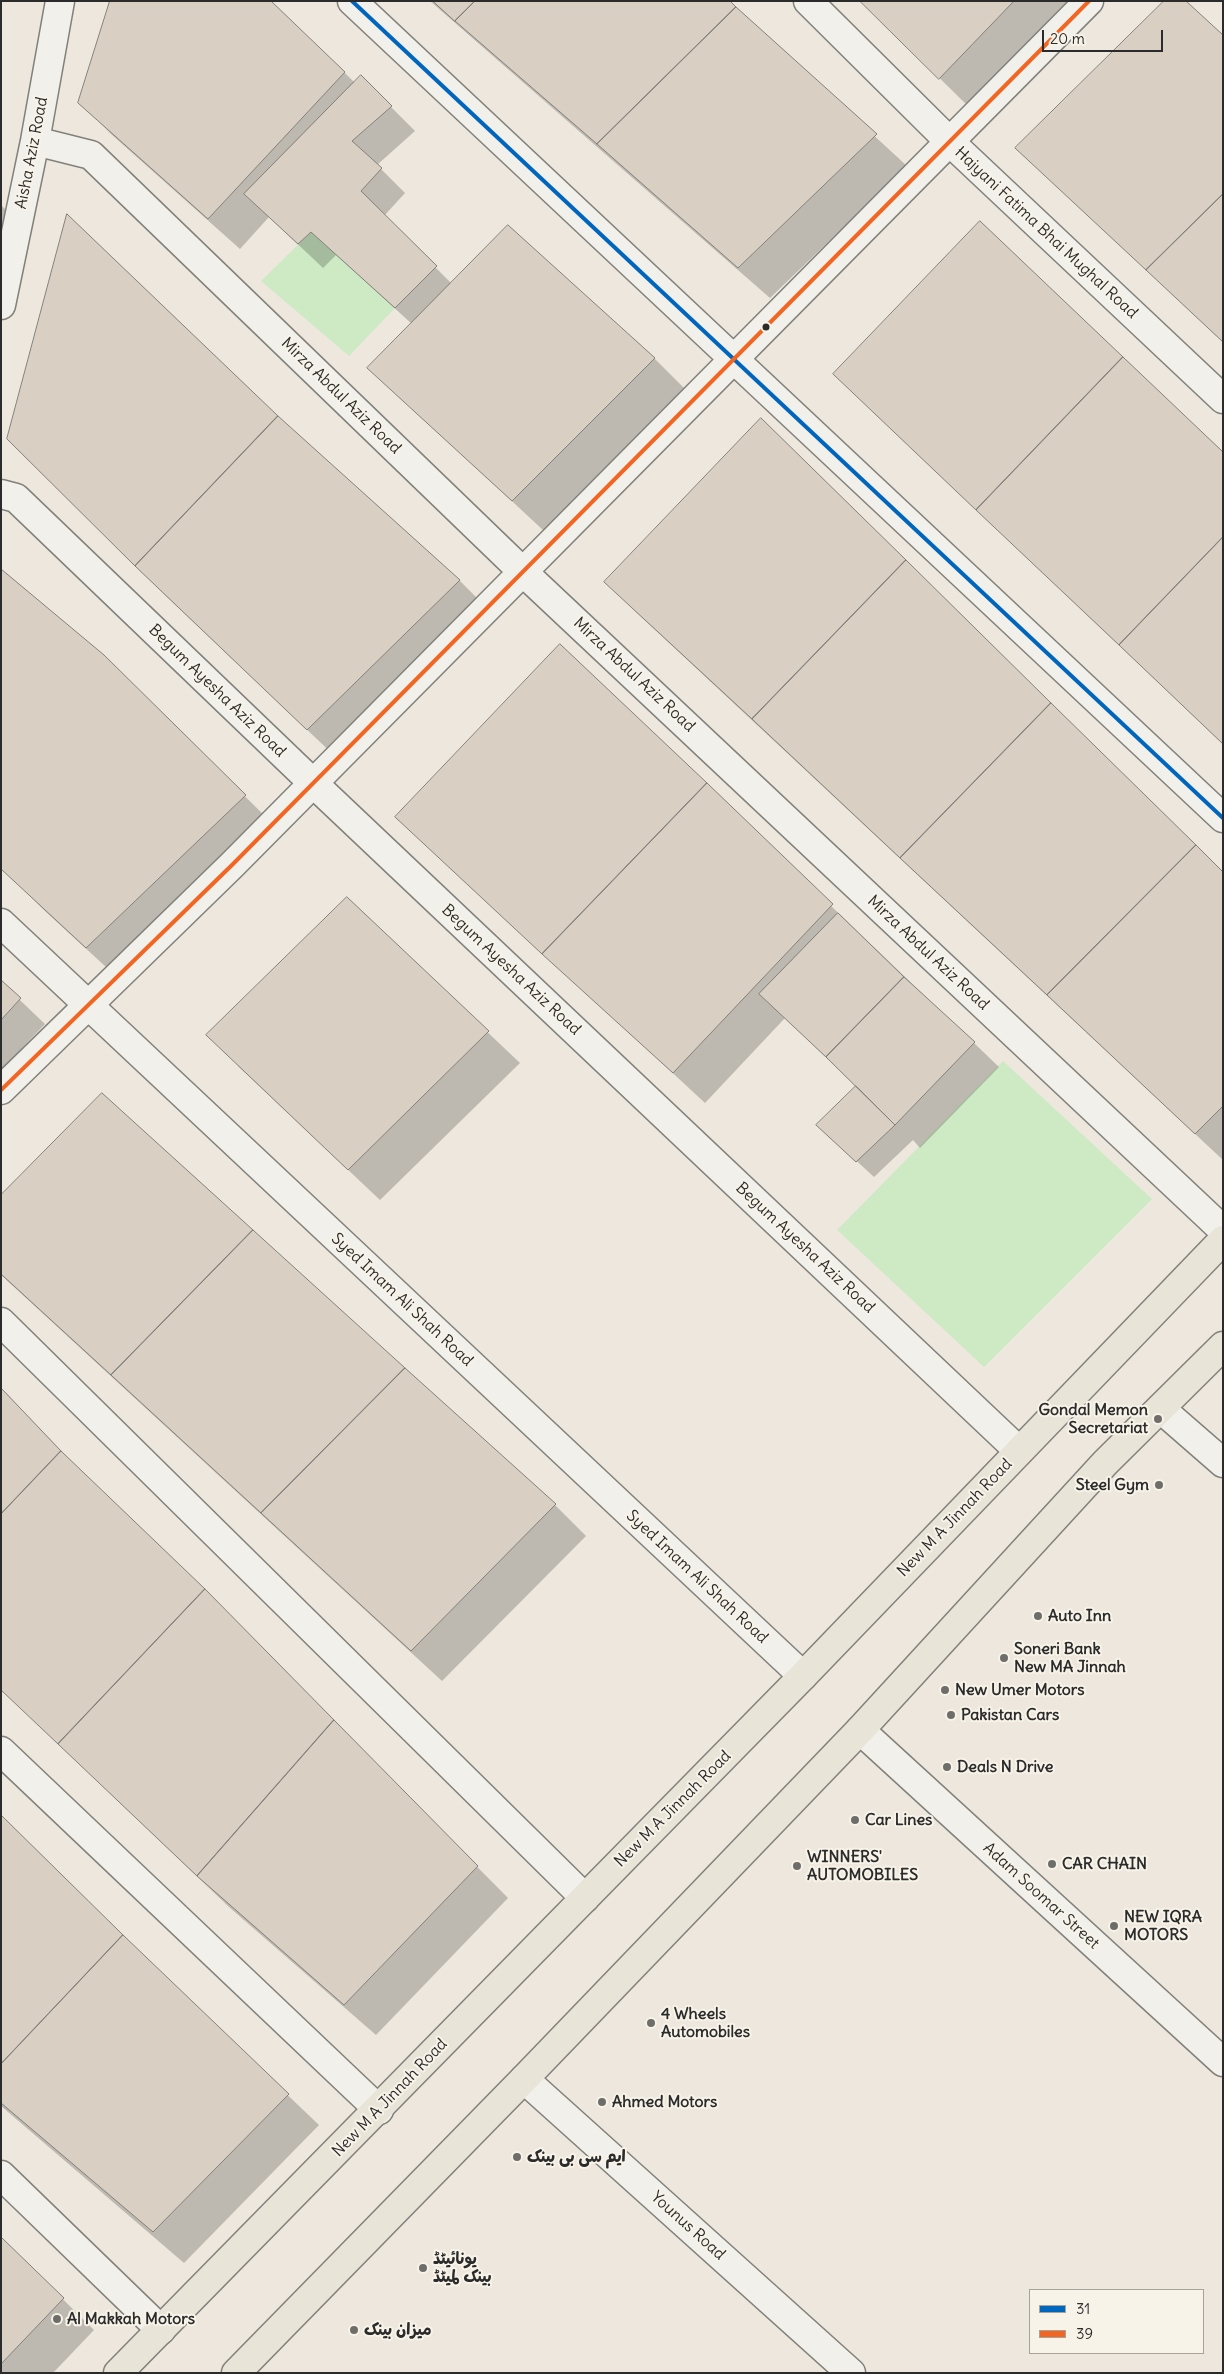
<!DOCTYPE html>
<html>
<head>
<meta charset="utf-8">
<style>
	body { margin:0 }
	#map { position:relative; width:1224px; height:2374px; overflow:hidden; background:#ede7dd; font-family:Delius,sans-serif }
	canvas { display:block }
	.frame { position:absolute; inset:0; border:2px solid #2b2b2b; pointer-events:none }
	.legend { position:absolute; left:1029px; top:2289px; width:175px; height:65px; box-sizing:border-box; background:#f7f3e8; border:1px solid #a5a39c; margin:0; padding:6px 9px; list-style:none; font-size:15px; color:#2b2b2b }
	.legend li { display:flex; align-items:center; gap:10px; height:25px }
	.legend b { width:25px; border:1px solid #a5a39c }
	.scale { position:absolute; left:1042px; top:30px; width:121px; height:22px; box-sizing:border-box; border:2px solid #2b2b2b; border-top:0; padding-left:6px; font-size:15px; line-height:18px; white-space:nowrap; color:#2b2b2b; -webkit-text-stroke:4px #f7f3e8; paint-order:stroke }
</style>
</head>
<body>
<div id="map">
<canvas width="1224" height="2374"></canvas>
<div class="frame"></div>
<ul class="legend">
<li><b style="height:6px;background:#0065bd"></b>31</li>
<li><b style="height:6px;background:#f26522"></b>39</li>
</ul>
<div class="scale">20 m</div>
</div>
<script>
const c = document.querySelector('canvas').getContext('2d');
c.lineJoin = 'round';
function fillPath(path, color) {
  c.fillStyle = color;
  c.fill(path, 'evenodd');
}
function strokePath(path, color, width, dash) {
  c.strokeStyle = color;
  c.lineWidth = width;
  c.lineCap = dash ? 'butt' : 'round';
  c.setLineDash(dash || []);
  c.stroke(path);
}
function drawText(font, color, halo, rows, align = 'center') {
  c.font = font + ' Delius,"Playpen Sans Arabic",sans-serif';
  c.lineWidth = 4;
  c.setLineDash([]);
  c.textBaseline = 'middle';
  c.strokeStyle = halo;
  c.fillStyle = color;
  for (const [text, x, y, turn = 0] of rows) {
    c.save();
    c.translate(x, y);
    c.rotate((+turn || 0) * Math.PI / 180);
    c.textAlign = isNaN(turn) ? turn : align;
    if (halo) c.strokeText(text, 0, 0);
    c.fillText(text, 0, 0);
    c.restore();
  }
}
fillPath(new Path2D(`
	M 311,232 L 395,308 L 349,356 L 261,281 Z
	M 1003,1061 L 1152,1199 L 984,1367 L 837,1230 Z`), '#ceeac5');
fillPath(new Path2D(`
	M 430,1 L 728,1 L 907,166 L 770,298 Z
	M 861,1 L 1075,1 L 971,109 Z
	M 1223,37 L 1223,342 L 1017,148 Z
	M 344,72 L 355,83 L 361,77 L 415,131 L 377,165 L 405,193 L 384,216 L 452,284 L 654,358 L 685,389 L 544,531 L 369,368 L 412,324 L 336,255 L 323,268 L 269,217 L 240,249 L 111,134 L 80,102 Z
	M 1,205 L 15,219 L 1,286 Z
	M 866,405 L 1223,454 L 1223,744 Z
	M 277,416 L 459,580 L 490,611 L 339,760 L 167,597 L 8,439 Z
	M 606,582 L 1223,874 L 1223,1160 L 637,613 Z
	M 560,646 L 999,1067 L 920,1148 L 913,1140 L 874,1177 L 835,1141 L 857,1087 L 785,1018 L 705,1103 L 397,817 Z
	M 103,656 L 276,827 L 118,978 L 46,912 L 1,867 Z
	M 347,899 L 520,1063 L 380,1200 L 238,1066 Z
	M 1,982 L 45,1024 L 1,1070 Z
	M 102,1095 L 555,1505 L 586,1536 L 442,1681 L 1,1275 L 1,1197 Z
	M 1,1388 L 79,1470 L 203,1590 L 508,1898 L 376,2035 L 229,1907 L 1,1689 Z
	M 1,1816 L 121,1936 L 319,2125 L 184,2263 L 1,2106 Z
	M 1,2238 L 94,2330 L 53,2373 L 1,2373 Z`), '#0003');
const building = new Path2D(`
	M 110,1 L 271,1 L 345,72 L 208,219 L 78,103 Z
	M 433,1 L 475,1 L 455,21 Z
	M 475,1 L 730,1 L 736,7 L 597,144 L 455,21 Z
	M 860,1 L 1014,1 L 939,79 Z
	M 1164,1 L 1186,1 L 1223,35 L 1223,194 L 1146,270 L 1015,148 Z
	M 736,7 L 877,134 L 738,268 L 597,144 Z
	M 361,75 L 392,106 L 352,141 L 382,168 L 361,191 L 437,266 L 395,308 L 311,232 L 298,244 L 244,194 Z
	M 1223,194 L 1223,342 L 1146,270 Z
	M 67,214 L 278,416 L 135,566 L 7,439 Z
	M 980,221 L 1123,357 L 976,510 L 833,374 Z
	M 508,225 L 655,358 L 512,501 L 367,368 Z
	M 1123,357 L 1223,452 L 1223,537 L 1119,645 L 976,510 Z
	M 278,416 L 460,580 L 307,730 L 135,566 Z
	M 761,418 L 906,560 L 752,719 L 604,582 Z
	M 1223,537 L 1223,744 L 1119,645 Z
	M 906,560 L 1051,703 L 900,858 L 752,719 Z
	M 1,569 L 104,655 L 246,795 L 86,948 L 1,869 Z
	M 560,644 L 707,783 L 542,954 L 395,817 Z
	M 1051,703 L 1196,845 L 1047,995 L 900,858 Z
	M 707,783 L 833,904 L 673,1073 L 542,954 Z
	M 1196,845 L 1223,872 L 1223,1106 L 1195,1134 L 1047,995 Z
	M 347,897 L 489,1031 L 348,1170 L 206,1035 Z
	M 838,913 L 904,977 L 826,1057 L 759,994 Z
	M 904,977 L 975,1042 L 895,1125 L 826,1057 Z
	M 1,980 L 21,998 L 1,1020 Z
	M 856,1086 L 895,1125 L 856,1162 L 816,1125 Z
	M 102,1093 L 253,1230 L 111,1375 L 1,1274 L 1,1195 Z
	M 253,1230 L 405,1368 L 261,1513 L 111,1375 Z
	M 405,1368 L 556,1504 L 411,1651 L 261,1513 Z
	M 1,1388 L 61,1451 L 1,1514 Z
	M 61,1451 L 205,1589 L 58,1744 L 1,1690 L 1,1514 Z
	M 205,1589 L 334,1720 L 197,1876 L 58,1744 Z
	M 334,1720 L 478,1866 L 344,2005 L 197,1876 Z
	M 1,1815 L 123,1935 L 1,2064 Z
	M 123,1935 L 289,2094 L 153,2232 L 1,2103 L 1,2064 Z
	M 1,2237 L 64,2298 L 1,2364 Z`);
fillPath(building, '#d9d0c3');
strokePath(building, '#82807b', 1);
const minor = new Path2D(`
	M 352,1 L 1223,818
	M 808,1 L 950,142 L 1223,399
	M 35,141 L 91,155 L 523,572 L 1223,1230
	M 1,305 L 35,141 L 60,1
	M 1,494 L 16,498 L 313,783 L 1019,1451
	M 1,923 L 803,1676
	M 1,1090 L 232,865 L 1089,1
	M 1,1322 L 585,1898
	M 1161,1409 L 1223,1463
	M 860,1730 L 1223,2062
	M 1,1751 L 379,2110
	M 524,2079 L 851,2373
	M 1,2175 L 161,2330`);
const major = new Path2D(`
	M 118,2373 L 803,1676 L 1223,1240
	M 236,2373 L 524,2079 L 860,1730 L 1105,1463 L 1223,1346`);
strokePath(minor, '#82807b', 31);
strokePath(major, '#82807b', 31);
strokePath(minor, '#f1f0eb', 28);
strokePath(major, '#e9e4d8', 28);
strokePath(new Path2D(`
	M 352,1 L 1223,818`), '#0065bd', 4);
strokePath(new Path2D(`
	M 1,1090 L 232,865 L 1089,1`), '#f26522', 4);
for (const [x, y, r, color] of [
	[766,327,4.5,"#2b2b2b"],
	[1158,1419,5,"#6f6d69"],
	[1159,1485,5,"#6f6d69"],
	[1038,1616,5,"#6f6d69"],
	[1004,1658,5,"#6f6d69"],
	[945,1690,5,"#6f6d69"],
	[951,1715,5,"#6f6d69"],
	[947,1767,5,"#6f6d69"],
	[855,1820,5,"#6f6d69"],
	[1052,1864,5,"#6f6d69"],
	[797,1866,5,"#6f6d69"],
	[1114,1926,5,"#6f6d69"],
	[651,2023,5,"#6f6d69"],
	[602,2102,5,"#6f6d69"],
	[517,2157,5,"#6f6d69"],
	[423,2268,5,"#6f6d69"],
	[57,2319,5,"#6f6d69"],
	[354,2330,5,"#6f6d69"]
]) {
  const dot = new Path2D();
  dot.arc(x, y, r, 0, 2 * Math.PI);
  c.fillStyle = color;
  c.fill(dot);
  strokePath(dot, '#f7f3e8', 2);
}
drawText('16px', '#2b2b2b', '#f7f3e8', [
	["Aisha Aziz Road",32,153,-79],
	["Hajyani Fatima Bhai Mughal Road",1046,233,43],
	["Mirza Abdul Aziz Road",341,396,44],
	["Mirza Abdul Aziz Road",634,675,43],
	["Begum Ayesha Aziz Road",217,691,44],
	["Mirza Abdul Aziz Road",928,953,43],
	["Begum Ayesha Aziz Road",511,970,43],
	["Begum Ayesha Aziz Road",805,1248,43],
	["Syed Imam Ali Shah Road",402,1300,43],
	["New M A Jinnah Road",955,1518,-46],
	["Syed Imam Ali Shah Road",697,1577,43],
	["New M A Jinnah Road",673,1809,-45],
	["Adam Soomar Street",1041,1896,42],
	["New M A Jinnah Road",390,2098,-46],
	["Younus Road",688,2226,42]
]);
drawText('bold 16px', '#2b2b2b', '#f7f3e8', [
	["Gondal Memon",1148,1410,"right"],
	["Secretariat",1148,1428,"right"],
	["Steel Gym",1149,1485,"right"],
	["Auto Inn",1048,1616],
	["Soneri Bank",1014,1649],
	["New MA Jinnah",1014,1667],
	["New Umer Motors",955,1690],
	["Pakistan Cars",961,1715],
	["Deals N Drive",957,1767],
	["Car Lines",865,1820],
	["WINNERS'",807,1857],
	["AUTOMOBILES",807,1875],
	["CAR CHAIN",1062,1864],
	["NEW IQRA",1124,1917],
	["MOTORS",1124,1935],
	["4 Wheels",661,2014],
	["Automobiles",661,2032],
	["Ahmed Motors",612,2102],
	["ایم سی بی بینک",527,2157],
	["یونائیٹڈ",433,2259],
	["بینک لمیٹڈ",433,2277],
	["Al Makkah Motors",67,2319],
	["میزان بینک",364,2330]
], 'left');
</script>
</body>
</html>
